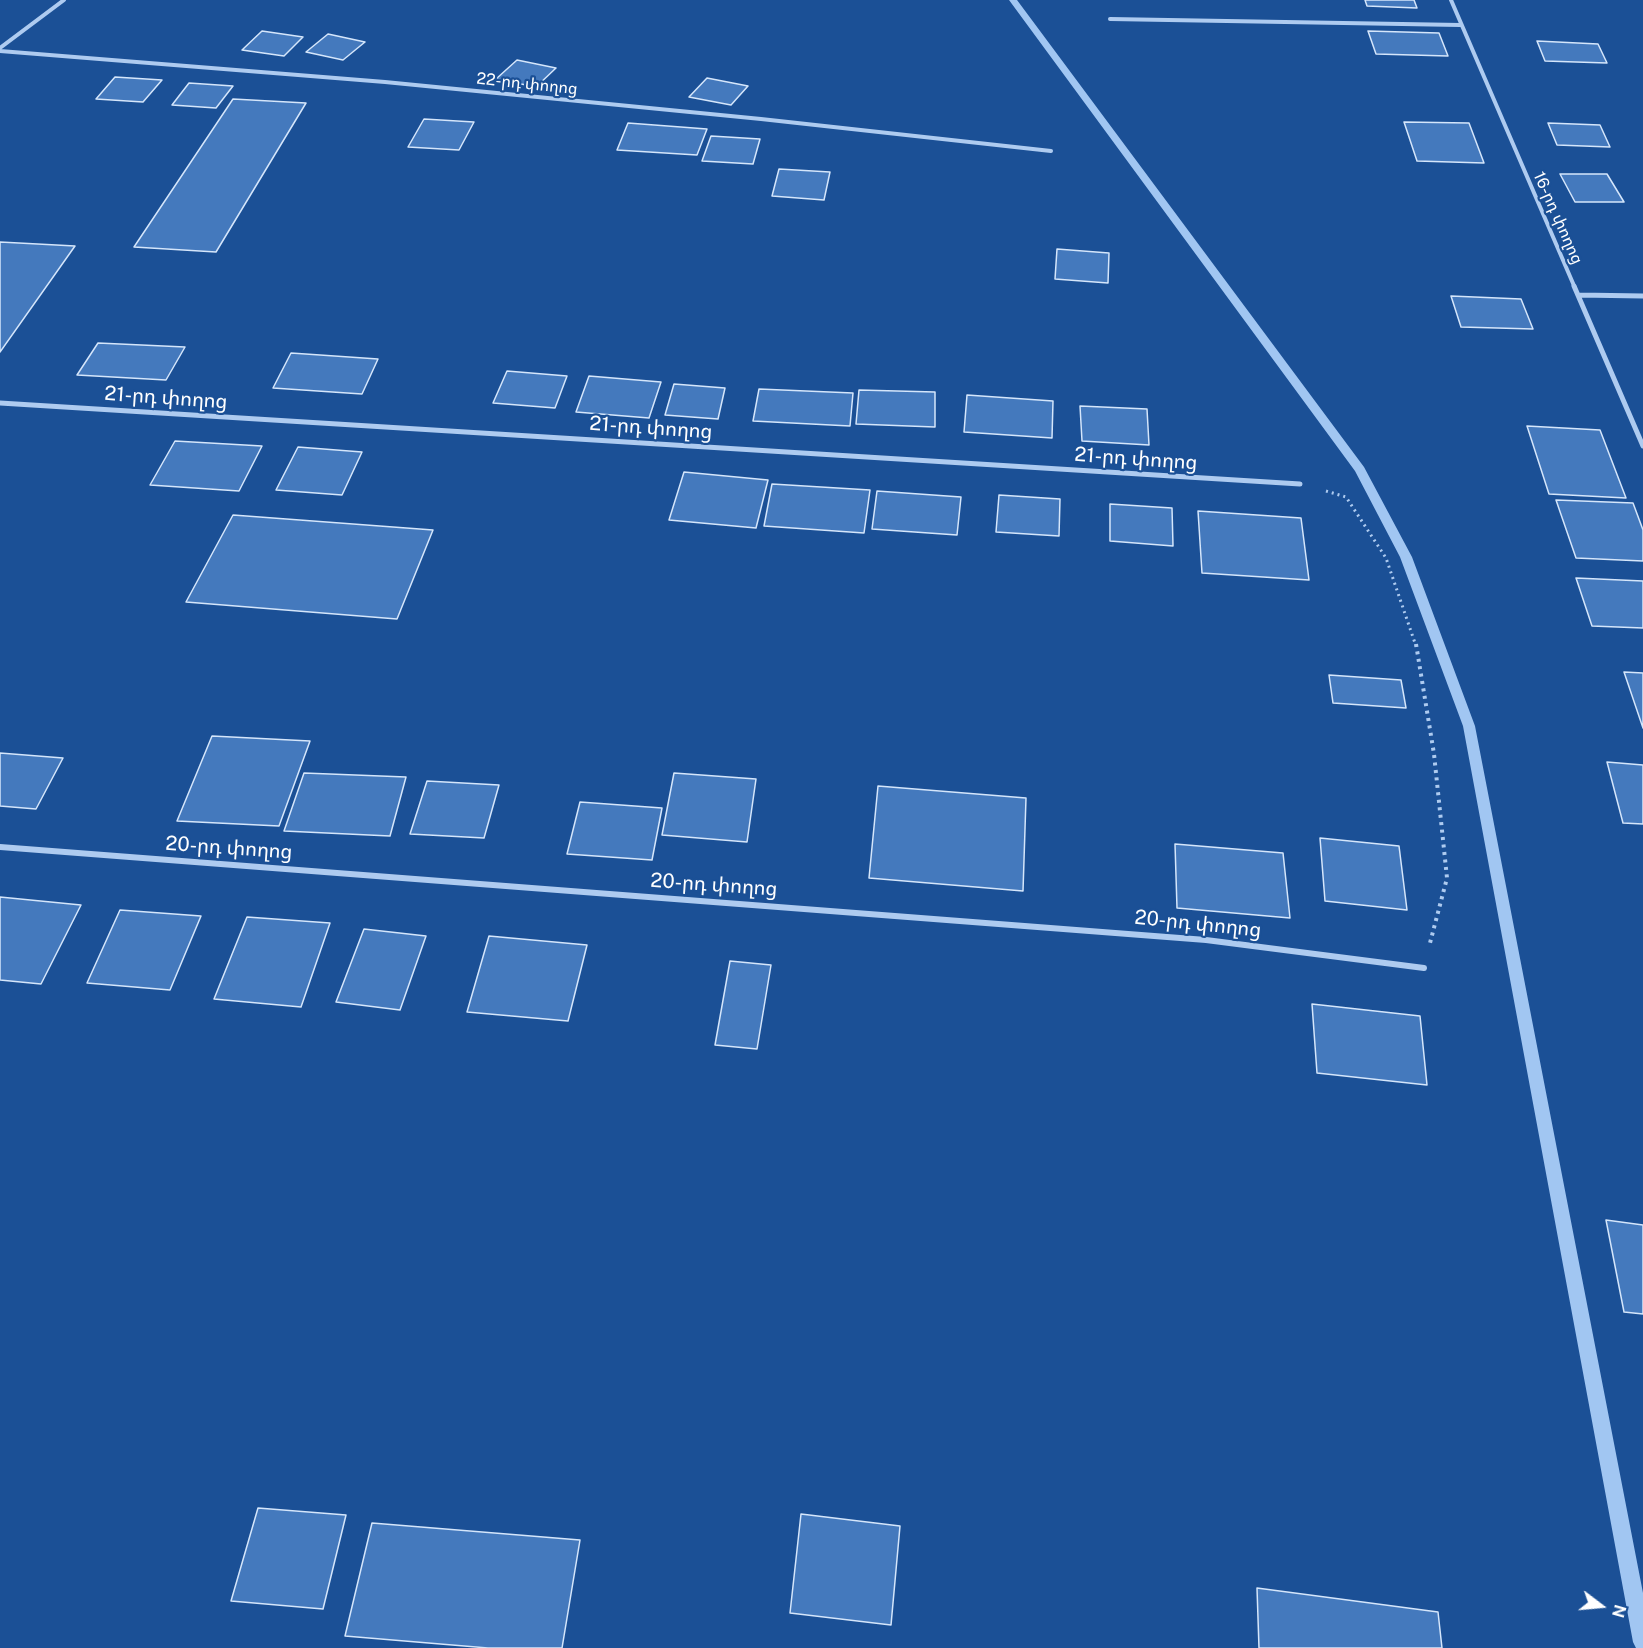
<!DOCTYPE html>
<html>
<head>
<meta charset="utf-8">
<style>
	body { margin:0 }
	#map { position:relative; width:1643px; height:1648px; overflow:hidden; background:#1b5096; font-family:"Public Sans",sans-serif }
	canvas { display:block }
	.north { position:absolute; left:1571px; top:1576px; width:60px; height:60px; -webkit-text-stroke:4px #1b5096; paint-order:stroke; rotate:106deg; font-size:16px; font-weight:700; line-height:24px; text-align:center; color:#fff }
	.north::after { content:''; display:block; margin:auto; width:21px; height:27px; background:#fff; clip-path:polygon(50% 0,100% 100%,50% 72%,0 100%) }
</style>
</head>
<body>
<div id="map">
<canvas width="1643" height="1648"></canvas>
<div class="north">N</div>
</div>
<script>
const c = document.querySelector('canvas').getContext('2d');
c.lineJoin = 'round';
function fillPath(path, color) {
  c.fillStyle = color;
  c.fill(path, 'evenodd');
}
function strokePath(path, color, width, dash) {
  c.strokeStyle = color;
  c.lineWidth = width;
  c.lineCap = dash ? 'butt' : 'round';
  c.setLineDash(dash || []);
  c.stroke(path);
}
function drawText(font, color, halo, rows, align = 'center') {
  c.font = font + ' "Public Sans","Noto Sans Armenian",sans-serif';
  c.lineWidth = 4.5;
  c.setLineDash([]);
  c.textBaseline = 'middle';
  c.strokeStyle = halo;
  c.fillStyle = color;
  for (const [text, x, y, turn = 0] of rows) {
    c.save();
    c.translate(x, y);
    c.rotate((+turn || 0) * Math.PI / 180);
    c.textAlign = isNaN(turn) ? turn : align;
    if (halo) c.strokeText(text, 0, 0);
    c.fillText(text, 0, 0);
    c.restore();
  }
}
fillPath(new Path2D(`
	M 1009,0 L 1017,0 L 1364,467 L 1412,557 L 1475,726 L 1643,1593 L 1643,1648 L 1636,1648 L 1633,1642 L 1463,726 L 1400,557 L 1355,471 Z`), '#a1c6f2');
const building = new Path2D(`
	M 1365,0 L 1414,0 L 1417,8 L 1367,6 Z
	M 262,31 L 303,37 L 284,56 L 242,50 Z
	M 1368,31 L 1439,33 L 1448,56 L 1376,54 Z
	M 328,34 L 365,42 L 343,60 L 306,52 Z
	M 1537,41 L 1598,44 L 1607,63 L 1545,61 Z
	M 517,60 L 556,68 L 536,87 L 496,79 Z
	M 115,77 L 162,80 L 143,102 L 96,99 Z
	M 707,78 L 748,86 L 731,105 L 689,97 Z
	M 189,83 L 233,86 L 216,108 L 172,105 Z
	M 233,99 L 306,103 L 216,252 L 134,247 Z
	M 424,119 L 474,122 L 459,150 L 408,147 Z
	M 1404,122 L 1469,123 L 1484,163 L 1417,161 Z
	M 628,123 L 707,129 L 697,155 L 617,150 Z
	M 1548,123 L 1600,125 L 1610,147 L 1557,145 Z
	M 711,136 L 760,139 L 753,164 L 702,161 Z
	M 779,169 L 830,172 L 824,200 L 772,196 Z
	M 1560,174 L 1607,174 L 1624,202 L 1575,202 Z
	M 0,242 L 75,246 L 0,352 Z
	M 1057,249 L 1109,253 L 1108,283 L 1055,279 Z
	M 1451,296 L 1521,299 L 1533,329 L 1461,327 Z
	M 98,343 L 185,347 L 166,380 L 77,375 Z
	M 291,353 L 378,359 L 362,394 L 273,388 Z
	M 507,371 L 567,376 L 555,408 L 493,403 Z
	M 589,376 L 661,382 L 649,418 L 576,412 Z
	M 674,384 L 725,388 L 718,419 L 665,415 Z
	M 759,389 L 853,393 L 850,426 L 753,421 Z
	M 859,390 L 935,392 L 935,427 L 856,424 Z
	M 967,395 L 1053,401 L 1052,438 L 964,432 Z
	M 1080,406 L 1147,409 L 1149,445 L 1082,441 Z
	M 1527,426 L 1600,430 L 1626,498 L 1549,494 Z
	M 175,441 L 262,446 L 239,491 L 150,485 Z
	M 298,447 L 362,452 L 342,495 L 276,490 Z
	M 684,472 L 768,480 L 756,528 L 669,520 Z
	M 772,484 L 870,490 L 864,533 L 764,526 Z
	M 877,491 L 961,497 L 957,535 L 872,529 Z
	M 999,495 L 1060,499 L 1059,536 L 996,532 Z
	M 1556,500 L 1633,503 L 1643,530 L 1643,561 L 1576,558 Z
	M 1110,504 L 1172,508 L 1173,546 L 1110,541 Z
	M 1198,511 L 1301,518 L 1309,580 L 1202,573 Z
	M 233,515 L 433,530 L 397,619 L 186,602 Z
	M 1576,578 L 1643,581 L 1643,628 L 1592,626 Z
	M 1624,672 L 1643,673 L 1643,728 Z
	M 1329,675 L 1401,680 L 1406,708 L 1333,703 Z
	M 212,736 L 310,741 L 279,826 L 177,821 Z
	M 0,753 L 63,758 L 36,809 L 0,806 Z
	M 1607,762 L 1643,765 L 1643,824 L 1623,823 Z
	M 304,773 L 406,777 L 390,836 L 284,831 Z
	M 674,773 L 756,779 L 747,842 L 662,835 Z
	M 427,781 L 499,785 L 484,838 L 410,834 Z
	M 878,786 L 1026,798 L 1023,891 L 869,878 Z
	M 580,802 L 662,808 L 652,860 L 567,854 Z
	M 1320,838 L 1399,846 L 1407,910 L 1325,901 Z
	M 1175,844 L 1283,853 L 1290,918 L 1177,908 Z
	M 0,897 L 81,905 L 41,984 L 0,980 Z
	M 120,910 L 201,916 L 170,990 L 87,983 Z
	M 247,917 L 330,923 L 301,1007 L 214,999 Z
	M 364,929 L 426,936 L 400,1010 L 336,1002 Z
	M 489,936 L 587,945 L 568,1021 L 467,1012 Z
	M 730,961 L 771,965 L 757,1049 L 715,1045 Z
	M 1312,1004 L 1420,1016 L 1427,1085 L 1317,1073 Z
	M 1606,1220 L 1643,1225 L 1643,1314 L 1624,1312 Z
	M 258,1508 L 346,1515 L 323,1609 L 231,1601 Z
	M 801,1514 L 900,1526 L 891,1625 L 790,1613 Z
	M 372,1523 L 580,1540 L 562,1648 L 488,1648 L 345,1636 Z
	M 1257,1588 L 1438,1612 L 1442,1648 L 1259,1648 Z`);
fillPath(building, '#4479bd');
strokePath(building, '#d5e6fb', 1.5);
strokePath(new Path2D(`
	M 1326,491 L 1346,497 L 1386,558 L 1416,646`), '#aecbf0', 3, [2, 4]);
strokePath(new Path2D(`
	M 1416,644 L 1434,754 L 1447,878 L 1430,943`), '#aecbf0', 4, [3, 4.5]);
strokePath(new Path2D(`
	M 1451,0 L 1575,288
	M 1110,19 L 1460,25
	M 0,48 L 64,0
	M 0,51 L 385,82 L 761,119 L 1051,151`), '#aecbf0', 4);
strokePath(new Path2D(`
	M 1574,286 L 1643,446
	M 1579,295 L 1643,296
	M 0,403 L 1300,484`), '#aecbf0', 5);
strokePath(new Path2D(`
	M 0,847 L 1206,940 L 1424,968`), '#aecbf0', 6);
drawText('16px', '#fff', '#1b5096', [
	["22-րդ փողոց",527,84,6],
	["16-րդ փողոց",1558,218,66]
]);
drawText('20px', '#fff', '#1b5096', [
	["21-րդ փողոց",166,398,4],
	["21-րդ փողոց",651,428,4],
	["21-րդ փողոց",1136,459,4],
	["20-րդ փողոց",229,848,4],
	["20-րդ փողոց",714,885,4],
	["20-րդ փողոց",1198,924,6]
]);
</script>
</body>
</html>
